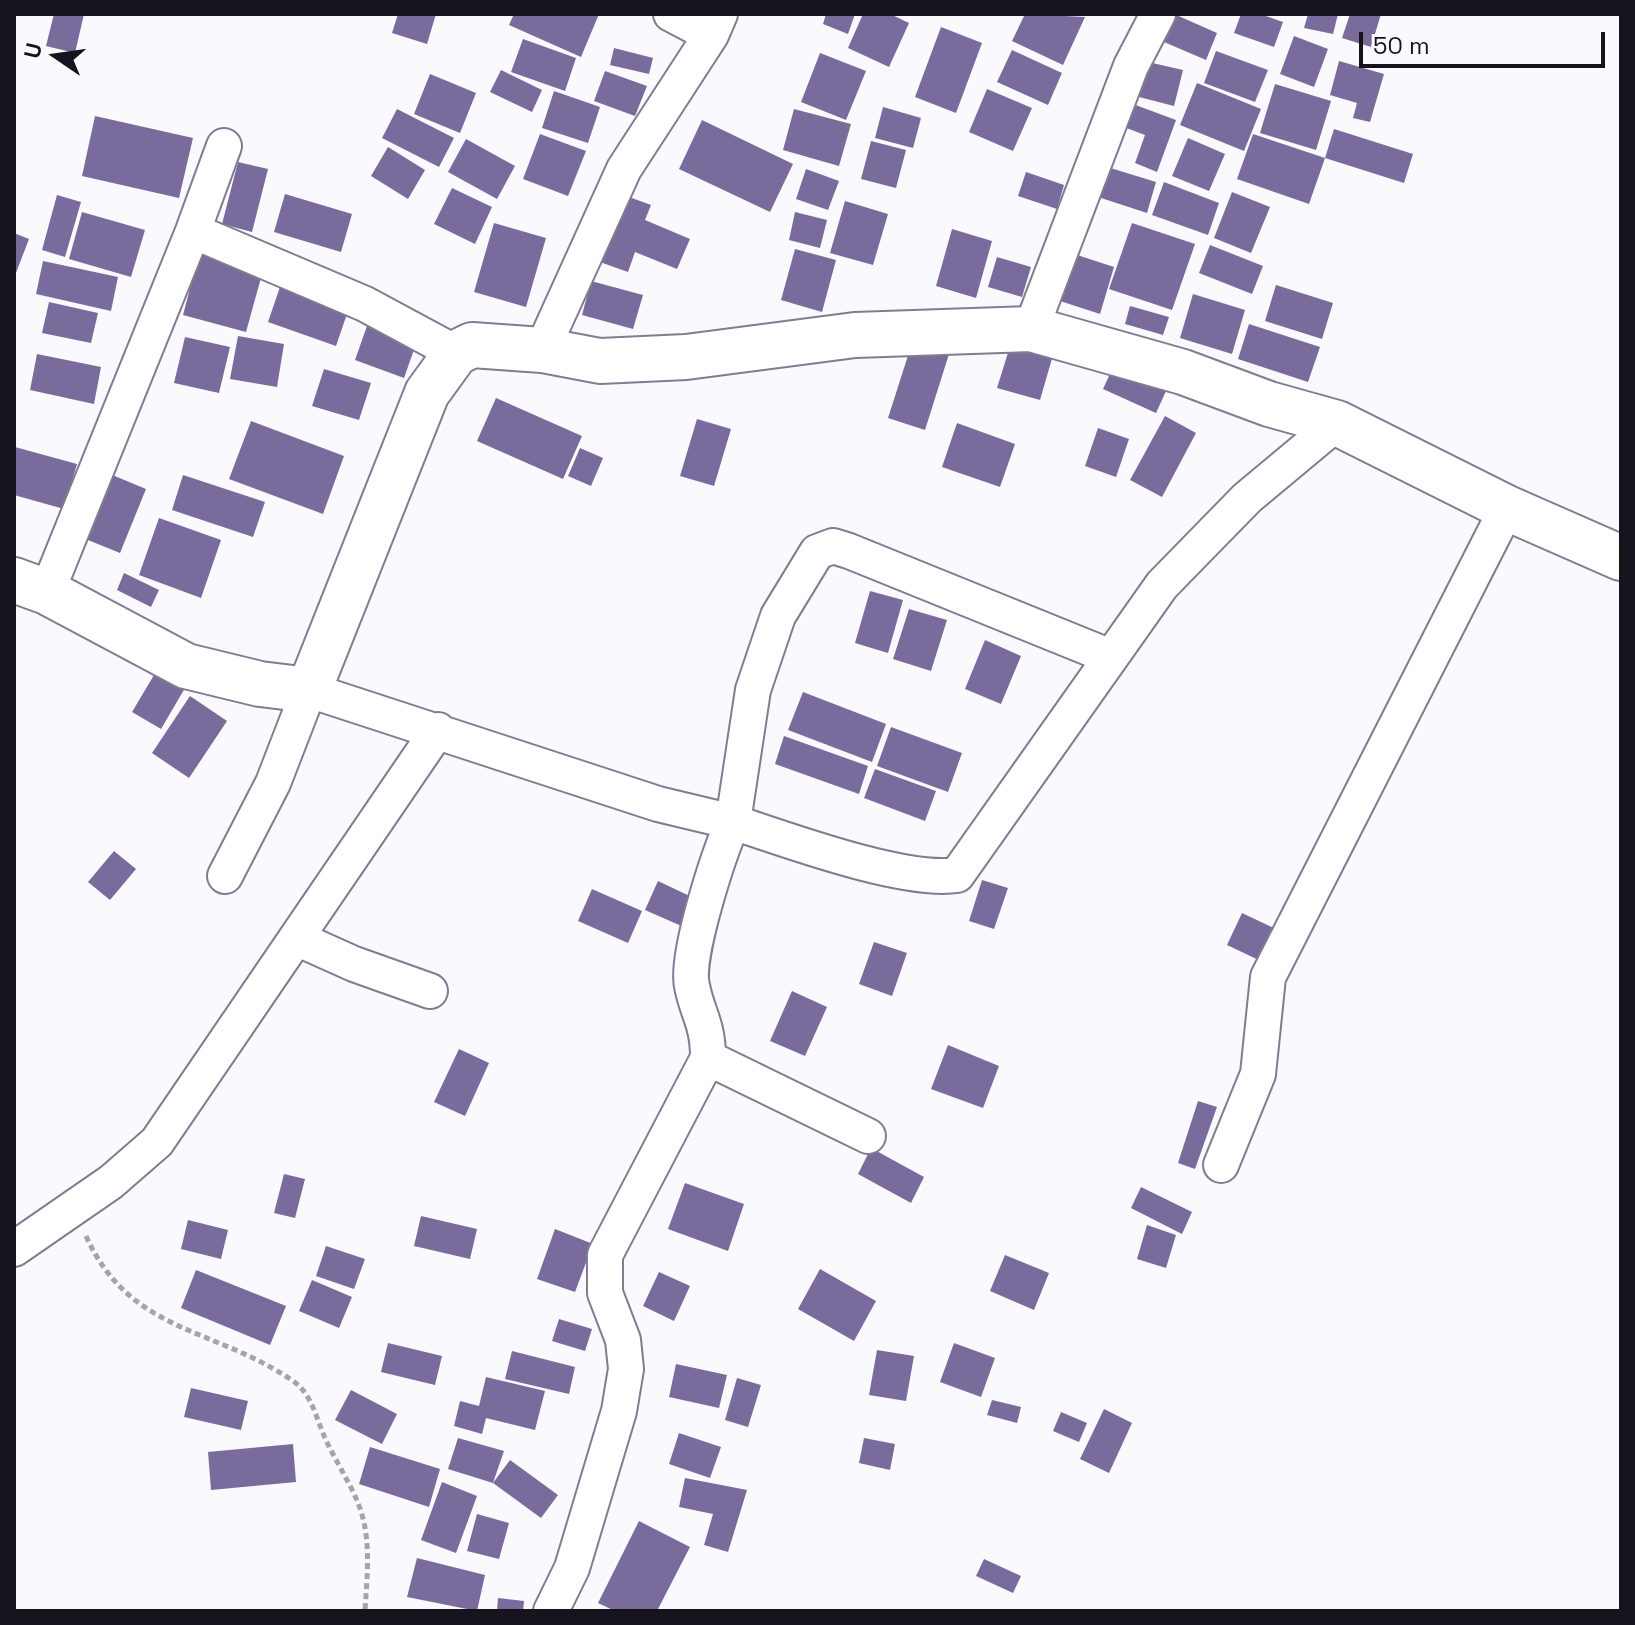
<!DOCTYPE html>
<html>
<head>
<meta charset="utf-8">
<style>
	body { margin:0 }
	#map { position:relative; width:1635px; height:1625px; overflow:hidden; background:#faf9fd; font-family:"Space Grotesk",sans-serif }
	canvas { display:block }
	.frame { position:absolute; inset:0; border:16px solid #15131b; pointer-events:none }
	.north { position:absolute; left:16px; top:16px; width:80px; height:80px; -webkit-text-stroke:6px #faf9fd; paint-order:stroke; rotate:283deg; font-size:22px; font-weight:700; line-height:32px; text-align:center; color:#15131b }
	.north::after { content:''; display:block; margin:auto; width:28px; height:36px; background:#15131b; clip-path:polygon(50% 0,100% 100%,50% 72%,0 100%) }
	.scale { position:absolute; left:1359px; top:32px; width:246px; height:36px; box-sizing:border-box; border:4px solid #15131b; border-top:0; padding-left:10px; font-size:24px; line-height:28px; white-space:nowrap; color:#15131b; -webkit-text-stroke:6px #faf9fd; paint-order:stroke }
</style>
</head>
<body>
<div id="map">
<canvas width="1635" height="1625"></canvas>
<div class="frame"></div>
<div class="north">U</div>
<div class="scale">50 m</div>
</div>
<script>
const c = document.querySelector('canvas').getContext('2d');
c.lineJoin = 'round';
function fillPath(path, color) {
  c.fillStyle = color;
  c.fill(path, 'evenodd');
}
function strokePath(path, color, width, dash) {
  c.strokeStyle = color;
  c.lineWidth = width;
  c.lineCap = dash ? 'butt' : 'round';
  c.setLineDash(dash || []);
  c.stroke(path);
}
fillPath(new Path2D(`
	M 54,14 L 84,14 L 75,53 L 46,46 Z
	M 398,14 L 436,14 L 427,44 L 392,33 Z
	M 514,14 L 599,14 L 581,57 L 509,25 Z
	M 826,14 L 855,14 L 848,34 L 823,24 Z
	M 863,14 L 890,14 L 909,23 L 889,67 L 848,48 Z
	M 1025,14 L 1085,17 L 1063,65 L 1012,41 Z
	M 1174,14 L 1217,33 L 1206,60 L 1157,39 Z
	M 1241,14 L 1260,14 L 1283,22 L 1274,47 L 1234,33 Z
	M 1308,14 L 1338,14 L 1333,34 L 1304,28 Z
	M 1350,14 L 1381,14 L 1371,47 L 1342,38 Z
	M 941,27 L 982,43 L 956,113 L 915,97 Z
	M 1294,36 L 1328,49 L 1314,87 L 1280,74 Z
	M 523,39 L 576,58 L 565,91 L 511,72 Z
	M 614,48 L 653,58 L 649,74 L 610,65 Z
	M 1012,50 L 1062,73 L 1048,105 L 997,82 Z
	M 1216,51 L 1268,70 L 1255,102 L 1204,83 Z
	M 820,53 L 866,71 L 846,120 L 801,102 Z
	M 1339,61 L 1384,74 L 1370,122 L 1353,118 L 1357,103 L 1330,95 Z
	M 1148,62 L 1183,70 L 1174,106 L 1139,97 Z
	M 501,70 L 542,90 L 532,112 L 490,92 Z
	M 605,71 L 647,86 L 635,116 L 594,101 Z
	M 430,74 L 476,93 L 460,133 L 414,114 Z
	M 1197,83 L 1261,109 L 1244,151 L 1180,125 Z
	M 1275,84 L 1331,101 L 1316,150 L 1260,133 Z
	M 987,89 L 1032,108 L 1013,151 L 969,132 Z
	M 554,91 L 600,107 L 588,143 L 542,128 Z
	M 1122,100 L 1176,120 L 1157,172 L 1135,163 L 1145,135 L 1113,123 Z
	M 883,107 L 921,118 L 913,148 L 875,138 Z
	M 397,109 L 454,138 L 439,167 L 382,138 Z
	M 794,109 L 851,124 L 839,166 L 783,150 Z
	M 95,116 L 193,138 L 179,198 L 82,176 Z
	M 702,120 L 793,164 L 770,212 L 679,169 Z
	M 1334,129 L 1413,154 L 1404,183 L 1325,158 Z
	M 540,134 L 586,151 L 568,196 L 523,179 Z
	M 1253,134 L 1325,158 L 1309,204 L 1237,179 Z
	M 1188,138 L 1225,154 L 1209,191 L 1172,176 Z
	M 466,139 L 515,166 L 497,199 L 448,172 Z
	M 871,141 L 906,150 L 896,188 L 861,179 Z
	M 388,147 L 425,170 L 408,199 L 371,176 Z
	M 238,162 L 268,169 L 252,232 L 222,224 Z
	M 1104,166 L 1156,182 L 1147,213 L 1095,196 Z
	M 806,169 L 839,181 L 828,210 L 796,199 Z
	M 1026,172 L 1064,185 L 1057,209 L 1018,196 Z
	M 1164,182 L 1219,203 L 1208,235 L 1152,215 Z
	M 452,188 L 492,207 L 475,244 L 434,224 Z
	M 1232,192 L 1270,207 L 1251,253 L 1214,238 Z
	M 285,194 L 352,214 L 341,252 L 274,232 Z
	M 621,194 L 651,205 L 645,220 L 690,239 L 677,269 L 635,252 L 628,272 L 597,261 Z
	M 57,195 L 81,202 L 65,257 L 42,250 Z
	M 845,201 L 888,214 L 873,265 L 830,253 Z
	M 82,212 L 145,230 L 131,277 L 69,259 Z
	M 795,212 L 827,220 L 820,248 L 789,240 Z
	M 494,223 L 546,238 L 526,307 L 474,292 Z
	M 1132,223 L 1195,244 L 1172,310 L 1109,289 Z
	M 952,229 L 992,241 L 976,298 L 936,286 Z
	M 14,233 L 29,239 L 14,278 Z
	M 1210,245 L 1263,266 L 1252,294 L 1199,273 Z
	M 795,249 L 836,260 L 822,312 L 781,300 Z
	M 200,250 L 264,267 L 246,332 L 183,315 Z
	M 1068,252 L 1114,267 L 1100,314 L 1054,299 Z
	M 997,257 L 1031,267 L 1022,297 L 988,287 Z
	M 43,261 L 118,277 L 111,311 L 36,294 Z
	M 591,281 L 643,295 L 633,329 L 582,315 Z
	M 281,284 L 349,308 L 336,346 L 268,322 Z
	M 1276,285 L 1333,303 L 1322,339 L 1265,321 Z
	M 1193,294 L 1245,310 L 1232,354 L 1180,338 Z
	M 49,302 L 98,313 L 91,343 L 42,333 Z
	M 1130,306 L 1169,317 L 1163,335 L 1125,324 Z
	M 1249,324 L 1320,347 L 1308,382 L 1238,359 Z
	M 367,326 L 416,344 L 404,378 L 355,360 Z
	M 238,336 L 284,344 L 277,387 L 230,379 Z
	M 185,337 L 230,347 L 219,393 L 174,383 Z
	M 912,343 L 949,354 L 925,430 L 888,418 Z
	M 1011,343 L 1053,355 L 1040,400 L 997,388 Z
	M 37,354 L 101,367 L 94,404 L 30,390 Z
	M 1119,354 L 1172,378 L 1156,413 L 1103,389 Z
	M 324,369 L 371,383 L 359,420 L 312,406 Z
	M 496,398 L 582,436 L 563,479 L 477,441 Z
	M 1165,416 L 1196,433 L 1162,497 L 1130,480 Z
	M 697,419 L 731,429 L 714,486 L 680,476 Z
	M 251,421 L 344,456 L 323,514 L 229,479 Z
	M 957,423 L 1015,444 L 1000,487 L 942,467 Z
	M 1098,428 L 1129,439 L 1116,477 L 1085,466 Z
	M 15,447 L 77,464 L 64,509 L 14,495 Z
	M 580,448 L 603,458 L 591,486 L 568,476 Z
	M 110,474 L 146,489 L 120,553 L 83,538 Z
	M 183,475 L 265,502 L 253,537 L 172,510 Z
	M 159,518 L 221,540 L 201,598 L 139,575 Z
	M 124,573 L 159,590 L 151,607 L 117,590 Z
	M 870,591 L 903,600 L 888,653 L 855,643 Z
	M 909,609 L 947,620 L 931,671 L 893,659 Z
	M 985,640 L 1021,656 L 1001,704 L 965,689 Z
	M 157,670 L 185,688 L 161,729 L 132,712 Z
	M 803,692 L 886,724 L 872,762 L 788,730 Z
	M 190,696 L 227,721 L 189,778 L 152,753 Z
	M 891,727 L 962,753 L 948,792 L 877,766 Z
	M 784,736 L 868,766 L 859,794 L 775,764 Z
	M 875,769 L 936,791 L 925,821 L 864,798 Z
	M 114,851 L 136,869 L 110,900 L 88,882 Z
	M 982,880 L 1008,888 L 994,929 L 969,921 Z
	M 658,881 L 698,900 L 686,928 L 645,910 Z
	M 592,889 L 642,911 L 628,943 L 578,921 Z
	M 1242,913 L 1278,930 L 1263,962 L 1227,945 Z
	M 874,942 L 907,953 L 892,996 L 859,984 Z
	M 792,991 L 827,1007 L 805,1056 L 770,1041 Z
	M 948,1045 L 999,1066 L 983,1108 L 931,1089 Z
	M 459,1049 L 489,1063 L 465,1116 L 434,1102 Z
	M 1198,1101 L 1217,1107 L 1195,1169 L 1178,1163 Z
	M 871,1148 L 924,1177 L 911,1203 L 858,1174 Z
	M 284,1174 L 305,1179 L 295,1218 L 274,1213 Z
	M 685,1183 L 744,1204 L 728,1251 L 668,1229 Z
	M 1141,1187 L 1192,1212 L 1182,1234 L 1131,1208 Z
	M 421,1216 L 477,1229 L 470,1259 L 414,1246 Z
	M 188,1220 L 228,1230 L 221,1259 L 181,1249 Z
	M 1147,1225 L 1176,1235 L 1166,1268 L 1137,1259 Z
	M 555,1229 L 593,1244 L 575,1292 L 537,1279 Z
	M 326,1246 L 365,1259 L 354,1289 L 316,1276 Z
	M 1005,1255 L 1049,1273 L 1034,1310 L 990,1291 Z
	M 820,1269 L 876,1301 L 854,1341 L 798,1309 Z
	M 196,1270 L 286,1306 L 270,1345 L 181,1308 Z
	M 659,1272 L 690,1286 L 674,1321 L 643,1306 Z
	M 312,1280 L 352,1297 L 339,1328 L 299,1311 Z
	M 559,1319 L 592,1329 L 585,1351 L 552,1341 Z
	M 388,1343 L 442,1356 L 435,1385 L 381,1372 Z
	M 954,1343 L 995,1358 L 981,1397 L 940,1382 Z
	M 877,1350 L 914,1356 L 906,1401 L 869,1395 Z
	M 512,1351 L 575,1367 L 569,1394 L 505,1379 Z
	M 676,1364 L 727,1375 L 719,1408 L 669,1397 Z
	M 486,1377 L 545,1391 L 535,1430 L 486,1418 L 482,1434 L 454,1426 L 460,1401 L 479,1406 Z
	M 737,1378 L 761,1385 L 748,1427 L 725,1420 Z
	M 191,1388 L 248,1401 L 241,1430 L 184,1417 Z
	M 351,1390 L 397,1414 L 382,1444 L 335,1420 Z
	M 992,1400 L 1021,1407 L 1017,1423 L 987,1415 Z
	M 1104,1409 L 1132,1423 L 1109,1473 L 1080,1459 Z
	M 1061,1412 L 1087,1423 L 1079,1442 L 1053,1431 Z
	M 679,1433 L 721,1447 L 710,1478 L 669,1464 Z
	M 458,1438 L 504,1451 L 493,1483 L 510,1460 L 558,1495 L 541,1518 L 493,1483 L 448,1469 Z
	M 864,1438 L 895,1444 L 890,1470 L 859,1463 Z
	M 293,1444 L 296,1482 L 211,1490 L 208,1452 Z
	M 370,1447 L 440,1469 L 429,1507 L 359,1484 Z
	M 685,1478 L 747,1490 L 728,1552 L 704,1545 L 713,1514 L 679,1507 Z
	M 442,1482 L 477,1496 L 456,1553 L 421,1540 Z
	M 477,1514 L 509,1523 L 499,1559 L 467,1551 Z
	M 639,1521 L 690,1547 L 657,1611 L 615,1611 L 598,1603 Z
	M 417,1558 L 485,1575 L 477,1611 L 407,1597 Z
	M 984,1559 L 1021,1576 L 1013,1593 L 976,1576 Z
	M 498,1598 L 524,1601 L 523,1611 L 497,1611 Z`), '#796c9d');
const minor = new Path2D(`
	M 671,14 L 711,35
	M 193,231 L 365,304 L 456,353
	M 1031,329 L 1131,66 L 1158,14
	M 542,350 L 624,169 L 711,35 L 720,14
	M 47,592 L 193,231 L 224,146
	M 1111,657 L 849,551 L 833,546 L 817,552 L 778,616 L 753,690 L 733,822 C 787,840 905,883 957,875 L 1162,585 L 1247,498 L 1337,423
	M 225,876 L 273,783 L 309,690 L 658,804 L 733,822 C 719,853 685,956 692,986 C 698,1016 708,1023 708,1058 L 605,1255 L 605,1293 L 623,1340 L 626,1369 L 619,1411 L 572,1568 L 551,1611
	M 296,938 L 354,964 L 430,991
	M 708,1058 L 868,1136
	M 1221,1165 L 1258,1074 L 1268,977 L 1507,508
	M 14,1249 L 111,1182 L 157,1142 L 438,730`);
const tertiary = new Path2D(`
	M 14,580 L 47,592 L 186,666 L 260,684 L 309,690 L 427,393 L 456,353 L 472,345 L 542,350 L 600,361 L 686,357 L 855,335 L 1031,329 L 1183,372 L 1269,404 L 1337,423 L 1507,508 L 1621,558`);
strokePath(minor, '#807c91', 38);
strokePath(tertiary, '#807c91', 48);
strokePath(new Path2D(`
	M 86,1236 C 130,1334 215,1327 293,1381 C 312,1394 316,1418 325,1438 C 335,1460 349,1481 358,1503 C 372,1538 367,1575 365,1611`), '#a5a4a9', 5, [6, 4]);
strokePath(minor, '#fff', 34);
strokePath(tertiary, '#fff', 44);
</script>
</body>
</html>
